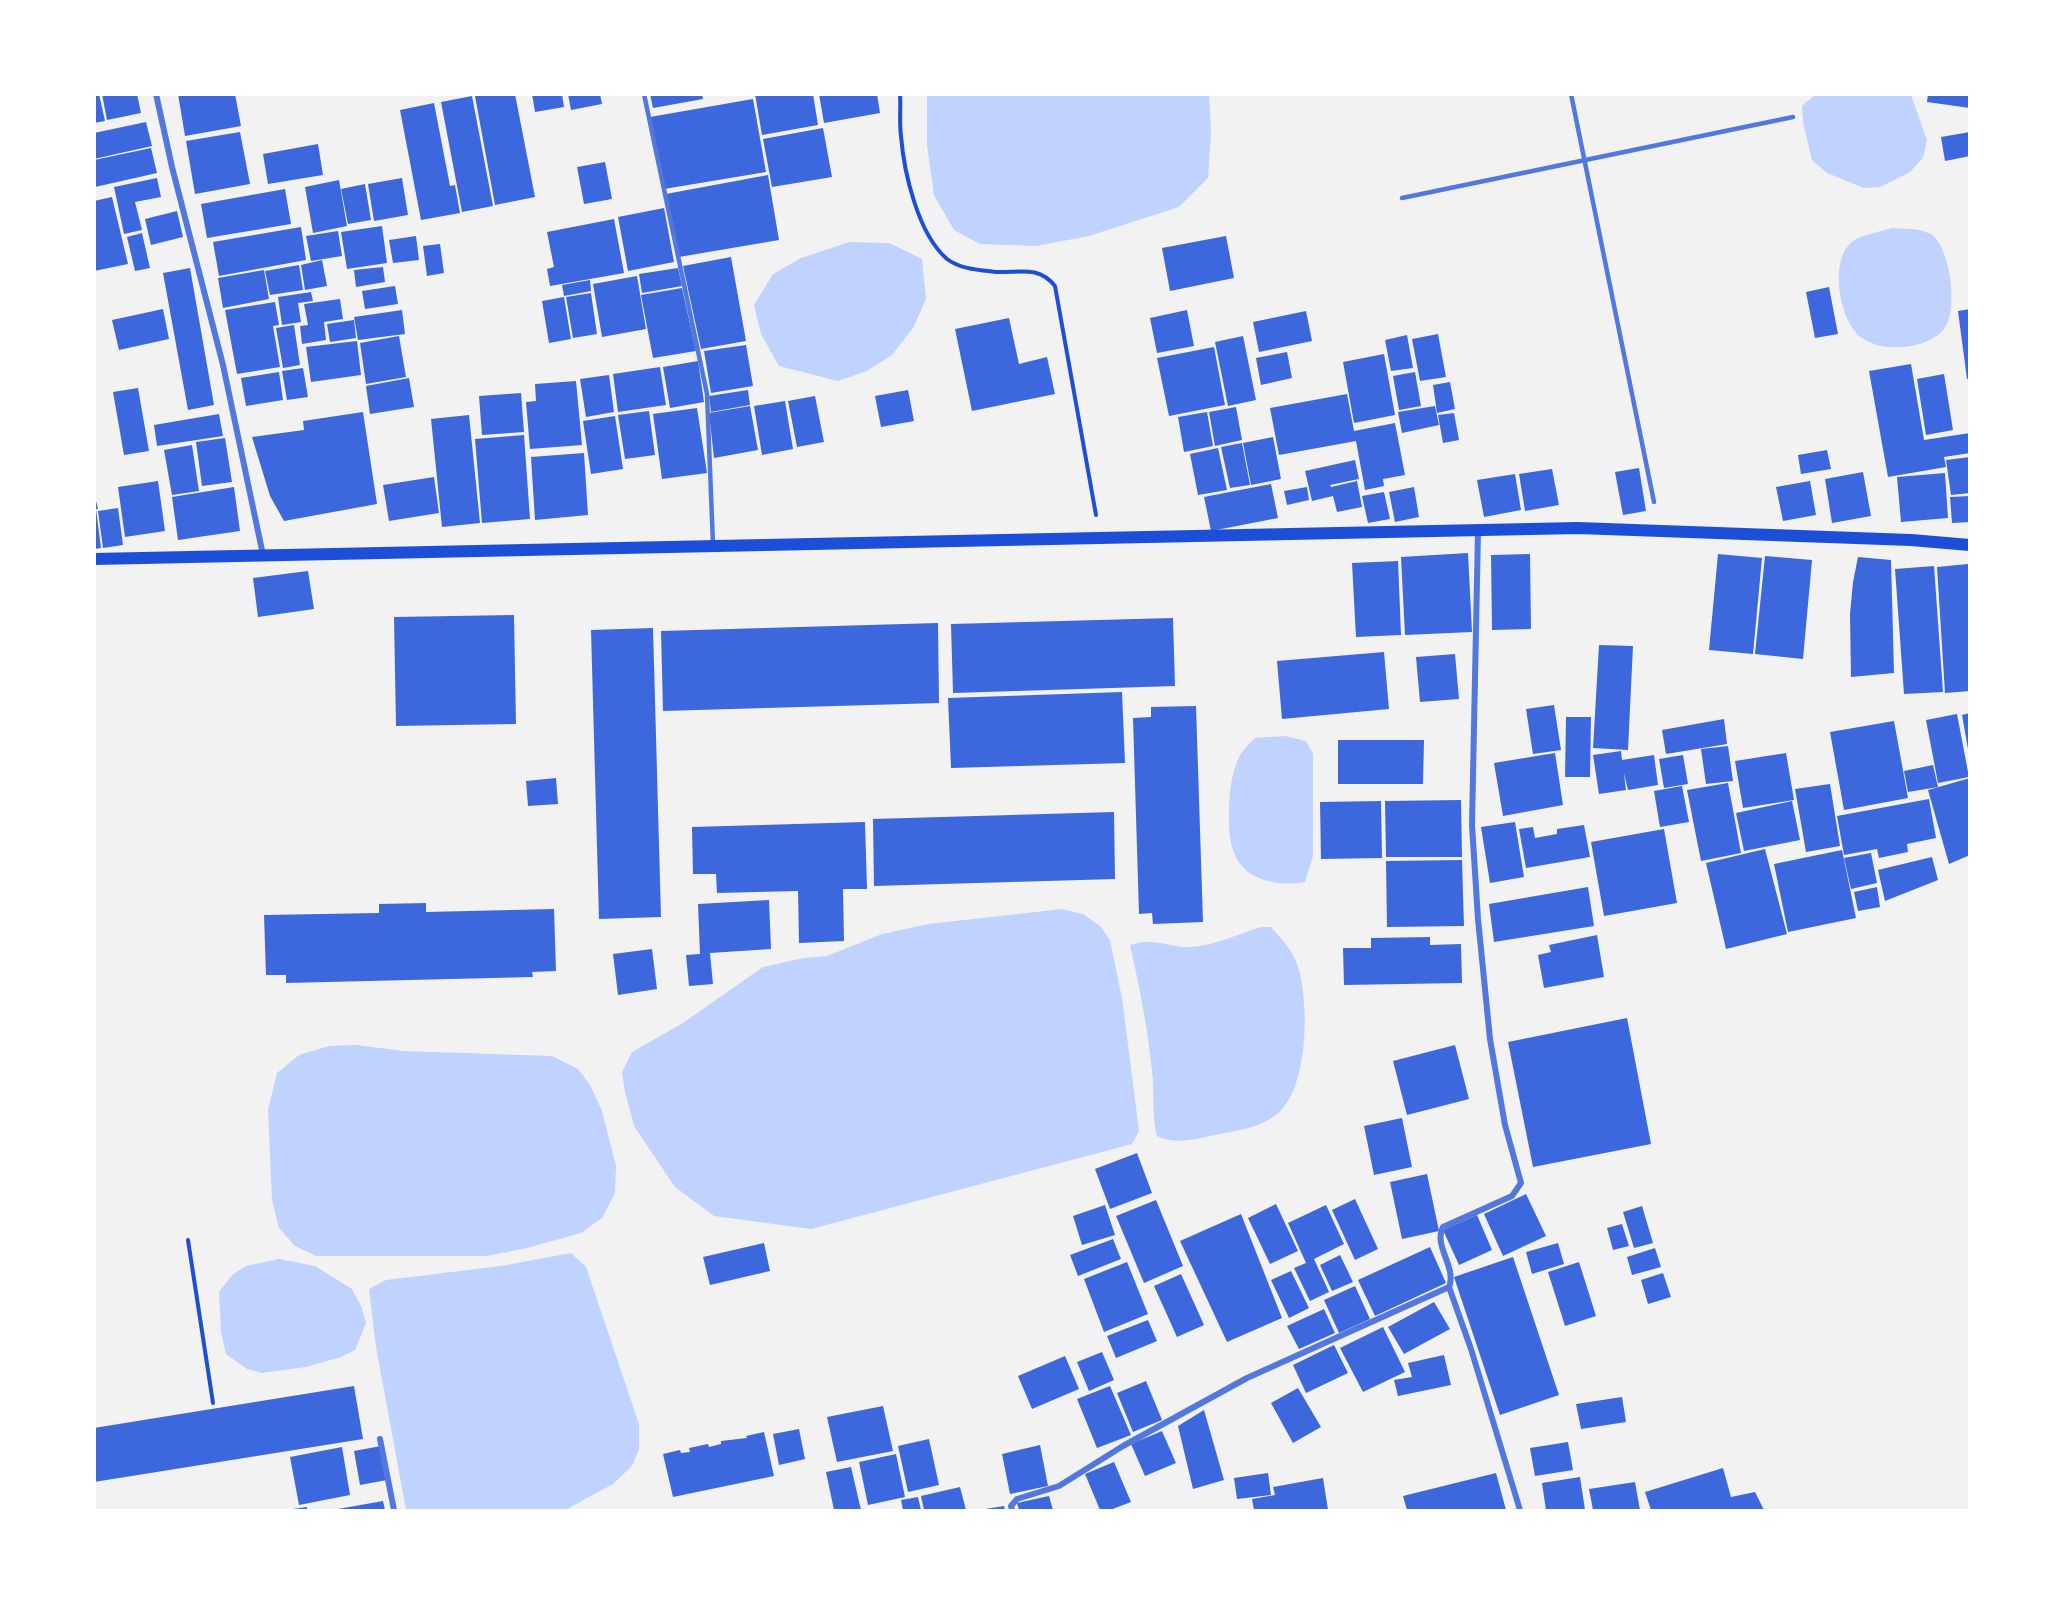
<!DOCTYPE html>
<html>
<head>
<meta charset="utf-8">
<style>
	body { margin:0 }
	#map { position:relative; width:2064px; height:1605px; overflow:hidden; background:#f2f2f2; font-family:Inter,sans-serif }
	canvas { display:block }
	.frame { position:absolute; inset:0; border:96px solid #fff; pointer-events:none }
</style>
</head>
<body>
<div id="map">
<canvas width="2064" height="1605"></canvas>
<div class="frame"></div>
</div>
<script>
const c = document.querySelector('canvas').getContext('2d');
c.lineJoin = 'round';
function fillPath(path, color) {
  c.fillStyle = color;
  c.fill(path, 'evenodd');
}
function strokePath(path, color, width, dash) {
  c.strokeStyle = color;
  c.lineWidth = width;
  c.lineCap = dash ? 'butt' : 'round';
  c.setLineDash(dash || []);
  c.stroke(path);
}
fillPath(new Path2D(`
	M 927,95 L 1209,95 L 1211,132 L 1208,178 L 1179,207 L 1089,236 L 1036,246 L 980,244 L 954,230 L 934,195 L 927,145 Z
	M 1815,95 L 1911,95 L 1927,140 L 1923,158 L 1910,172 L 1880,187 L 1864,188 L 1827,173 L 1812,160 L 1803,122 L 1802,106 Z
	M 1892,228 C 1903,229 1918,228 1929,233 C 1950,243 1958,307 1946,326 C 1930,351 1876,355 1856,333 C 1839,313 1829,259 1853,241 C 1861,235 1883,231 1892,228 Z
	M 849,242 L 889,243 L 922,259 L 926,299 L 913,328 L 892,355 L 867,371 L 838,381 L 779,366 L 761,334 L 754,305 L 773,274 L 801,258 Z
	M 1285,736 L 1306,741 L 1313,754 L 1313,856 L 1305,882 C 1293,884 1285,884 1273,882 C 1235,875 1228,848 1229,813 C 1229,793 1231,774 1240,755 C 1244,749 1250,743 1255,738 Z
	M 1062,909 L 1083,914 L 1100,926 L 1110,940 L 1122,998 L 1139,1131 L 1132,1144 L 811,1229 L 714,1216 L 675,1187 L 634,1126 L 625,1092 L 622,1072 L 632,1052 L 683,1023 L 763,967 L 804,958 L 827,956 L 882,934 L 929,924 Z
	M 1261,927 L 1271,927 C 1281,939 1292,949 1297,964 C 1310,1000 1309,1091 1276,1115 C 1259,1128 1235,1131 1215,1135 C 1196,1139 1176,1145 1157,1136 C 1152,1116 1154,1101 1153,1081 C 1149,1035 1140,989 1130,945 C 1153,937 1167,947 1189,947 C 1215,946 1237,934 1261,927 Z
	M 356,1045 L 404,1051 L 552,1056 L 578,1069 L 590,1085 L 602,1111 L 616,1166 L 615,1193 L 602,1218 L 581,1233 L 527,1248 L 487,1256 L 316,1256 L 295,1246 L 279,1228 L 272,1200 L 268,1110 L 277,1073 L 299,1055 L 329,1046 Z
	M 571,1253 L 586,1267 L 639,1424 L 639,1449 L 632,1466 L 613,1484 L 567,1509 L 406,1510 L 376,1347 L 369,1289 L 386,1280 L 501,1266 Z
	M 279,1259 L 315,1266 L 352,1289 L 362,1308 L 366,1323 L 355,1350 L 341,1357 L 306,1367 L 262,1373 L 247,1369 L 226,1354 L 221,1332 L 219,1292 L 232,1275 L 246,1266 Z`), '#bfd3fe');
fillPath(new Path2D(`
	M 94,94 L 99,94 L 105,121 L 94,123 Z
	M 102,94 L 137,94 L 141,113 L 107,120 Z
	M 178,94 L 235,94 L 241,126 L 185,136 Z
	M 485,94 L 515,94 L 535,197 L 495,205 L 475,96 Z
	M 532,94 L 562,94 L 564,107 L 535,112 Z
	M 568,94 L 600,94 L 602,104 L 571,110 Z
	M 650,94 L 702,94 L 703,99 L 653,108 Z
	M 755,94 L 813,94 L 818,125 L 762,135 Z
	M 819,94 L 877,94 L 880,113 L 824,123 Z
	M 1928,94 L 1970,94 L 1970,108 L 1927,102 Z
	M 472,96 L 493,206 L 462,212 L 441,102 Z
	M 753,99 L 766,172 L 664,189 L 650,117 Z
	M 434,103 L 450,186 L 455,185 L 460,213 L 421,220 L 400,110 Z
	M 146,122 L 152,146 L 94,159 L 94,133 Z
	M 823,128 L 832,177 L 772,187 L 763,139 Z
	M 240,132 L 250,184 L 195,194 L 186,141 Z
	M 1970,132 L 1970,156 L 1945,161 L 1941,137 Z
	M 318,144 L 323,175 L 268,184 L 263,154 Z
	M 151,148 L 157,173 L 95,187 L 94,160 Z
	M 605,162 L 612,199 L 584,204 L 577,167 Z
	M 768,175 L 779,240 L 679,257 L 666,194 Z
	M 157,178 L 161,197 L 135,202 L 142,230 L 124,234 L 114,187 Z
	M 402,178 L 408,215 L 374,221 L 368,184 Z
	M 339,180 L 347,226 L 313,233 L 305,187 Z
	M 365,184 L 371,220 L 348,224 L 341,189 Z
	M 285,189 L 291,224 L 207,238 L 201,204 Z
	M 112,197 L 128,264 L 94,271 L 94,201 Z
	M 664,208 L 674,262 L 628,271 L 618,217 Z
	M 177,211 L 183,237 L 151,245 L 145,219 Z
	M 614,219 L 624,273 L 550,286 L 547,269 L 554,267 L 547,232 Z
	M 382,226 L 387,263 L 347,269 L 341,232 Z
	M 301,227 L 306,260 L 219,276 L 213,242 Z
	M 338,231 L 342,256 L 311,261 L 306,236 Z
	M 142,233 L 150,268 L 135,271 L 127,237 Z
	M 416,236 L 419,260 L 393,263 L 389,240 Z
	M 1226,236 L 1234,278 L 1170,291 L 1162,248 Z
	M 440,244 L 444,273 L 427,276 L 423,246 Z
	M 731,257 L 746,341 L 701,349 L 683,266 Z
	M 322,260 L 327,286 L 305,290 L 301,265 Z
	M 299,265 L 303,290 L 270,295 L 265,271 Z
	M 383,267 L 385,282 L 356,287 L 354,270 Z
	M 190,268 L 214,405 L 188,410 L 163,273 Z
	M 678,268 L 682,286 L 642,293 L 639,274 Z
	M 264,270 L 269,299 L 223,308 L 218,278 Z
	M 637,276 L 646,329 L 602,337 L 593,284 Z
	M 590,280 L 591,291 L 564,296 L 562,285 Z
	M 395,286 L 398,304 L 365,309 L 362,291 Z
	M 1829,287 L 1838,334 L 1815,338 L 1806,292 Z
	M 682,288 L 696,351 L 653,358 L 641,295 Z
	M 311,292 L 313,301 L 298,303 L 301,322 L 282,325 L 278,297 Z
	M 591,293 L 597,334 L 573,338 L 566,297 Z
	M 564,297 L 571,339 L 549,343 L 542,301 Z
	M 340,299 L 343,319 L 324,322 L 326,340 L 302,344 L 300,326 L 308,325 L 304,304 Z
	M 275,302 L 279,325 L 273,326 L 280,367 L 237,374 L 225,310 Z
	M 163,309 L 169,339 L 119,350 L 112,320 Z
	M 1970,309 L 1970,379 L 1967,379 L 1958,311 Z
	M 402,310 L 405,334 L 358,340 L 354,317 Z
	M 1187,310 L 1194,346 L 1157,353 L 1150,318 Z
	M 1306,311 L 1312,341 L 1259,352 L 1253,322 Z
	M 1009,318 L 1019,364 L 1047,357 L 1055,394 L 972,411 L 955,329 Z
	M 354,320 L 356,338 L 330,342 L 327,324 Z
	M 294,325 L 300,365 L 283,368 L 276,328 Z
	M 1438,334 L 1446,377 L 1420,381 L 1412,339 Z
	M 1407,335 L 1413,368 L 1391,371 L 1385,340 Z
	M 399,336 L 406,377 L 366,384 L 360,343 Z
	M 1243,336 L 1256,400 L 1228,406 L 1215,342 Z
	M 357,341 L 361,375 L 311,382 L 306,347 Z
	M 746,345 L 753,386 L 711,393 L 704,351 Z
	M 1214,347 L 1225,405 L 1169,416 L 1157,358 Z
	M 1287,352 L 1292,378 L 1261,385 L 1256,358 Z
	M 1384,354 L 1395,415 L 1354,423 L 1343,362 Z
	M 698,361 L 704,402 L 670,408 L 663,367 Z
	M 1911,364 L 1924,440 L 1970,433 L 1970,453 L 1944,457 L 1946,467 L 1888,477 L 1869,371 Z
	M 660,367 L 666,405 L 618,412 L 613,374 Z
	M 303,368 L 308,397 L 287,400 L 282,371 Z
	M 279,372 L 283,400 L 246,406 L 241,378 Z
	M 1415,372 L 1421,406 L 1399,410 L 1393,376 Z
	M 1944,374 L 1953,430 L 1926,435 L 1917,379 Z
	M 609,375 L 614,412 L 586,417 L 580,379 Z
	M 409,378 L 414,407 L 370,414 L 366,386 Z
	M 576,381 L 582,445 L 530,449 L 526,402 L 536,401 L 535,384 Z
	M 1450,382 L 1455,409 L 1437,413 L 1433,385 Z
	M 138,388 L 149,451 L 124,455 L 113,392 Z
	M 748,390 L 750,405 L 711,412 L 709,396 Z
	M 908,390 L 914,421 L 881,427 L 875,396 Z
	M 521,393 L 524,432 L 482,435 L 479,396 Z
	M 1347,394 L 1354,431 L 1395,423 L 1405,475 L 1383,479 L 1384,486 L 1365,490 L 1356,441 L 1279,455 L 1270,408 Z
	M 815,396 L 824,442 L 797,447 L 788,401 Z
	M 785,401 L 793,449 L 762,455 L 754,406 Z
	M 750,406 L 758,450 L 714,458 L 709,413 Z
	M 1435,406 L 1439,425 L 1402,433 L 1398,412 Z
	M 1236,407 L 1242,440 L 1215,446 L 1209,412 Z
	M 697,408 L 707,473 L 662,479 L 653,414 Z
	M 649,411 L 655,455 L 625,459 L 618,415 Z
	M 363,412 L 377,504 L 284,521 L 270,496 L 252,437 L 304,430 L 303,421 Z
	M 1207,412 L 1213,446 L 1184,452 L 1178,417 Z
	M 1454,413 L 1459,440 L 1443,443 L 1438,415 Z
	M 219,414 L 223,436 L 157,446 L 154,425 Z
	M 469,415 L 480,523 L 442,527 L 431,419 Z
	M 615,416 L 623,469 L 591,474 L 583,421 Z
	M 524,435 L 530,519 L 482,523 L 475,439 Z
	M 1273,437 L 1281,479 L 1251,485 L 1243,443 Z
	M 225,438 L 232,482 L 202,486 L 196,442 Z
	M 1242,443 L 1250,485 L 1230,488 L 1221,447 Z
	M 192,445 L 199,491 L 172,495 L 164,450 Z
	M 1218,448 L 1227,490 L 1198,495 L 1190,454 Z
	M 1827,450 L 1831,469 L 1801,474 L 1798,455 Z
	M 584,453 L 588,515 L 535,520 L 531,457 Z
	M 1970,457 L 1970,493 L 1951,495 L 1946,460 Z
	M 1355,460 L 1359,479 L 1330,485 L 1331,487 L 1357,481 L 1362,507 L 1337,512 L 1333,496 L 1312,501 L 1305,471 Z
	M 1639,468 L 1646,511 L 1623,515 L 1615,472 Z
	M 1552,469 L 1559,505 L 1525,511 L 1519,474 Z
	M 1863,472 L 1871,516 L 1832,523 L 1825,479 Z
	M 1945,473 L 1948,518 L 1901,522 L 1897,477 Z
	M 1515,474 L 1521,510 L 1484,517 L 1477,480 Z
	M 434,477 L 439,513 L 389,521 L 383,485 Z
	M 158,481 L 165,531 L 125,537 L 118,487 Z
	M 1810,481 L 1816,515 L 1783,521 L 1776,487 Z
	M 1271,484 L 1278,518 L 1211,531 L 1204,497 Z
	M 234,487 L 240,531 L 178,540 L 172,497 Z
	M 1307,487 L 1309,500 L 1287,505 L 1284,491 Z
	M 1414,487 L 1419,517 L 1395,522 L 1389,492 Z
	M 1384,492 L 1390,519 L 1368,523 L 1362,496 Z
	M 94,493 L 98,509 L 96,509 L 101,548 L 94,549 Z
	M 1970,496 L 1970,522 L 1952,523 L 1950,497 Z
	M 118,508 L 123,545 L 103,548 L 98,511 Z
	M 1468,553 L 1472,632 L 1405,635 L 1401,557 Z
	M 1530,554 L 1531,629 L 1492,630 L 1491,555 Z
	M 1718,554 L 1762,558 L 1753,654 L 1709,650 Z
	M 1765,556 L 1812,560 L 1803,659 L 1755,654 Z
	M 1858,557 L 1891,560 L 1894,673 L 1851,677 L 1850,614 L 1853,582 Z
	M 1398,561 L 1401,635 L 1356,637 L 1352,563 Z
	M 1968,564 L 1970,691 L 1945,693 L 1937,567 Z
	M 1934,566 L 1943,692 L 1904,694 L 1895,569 Z
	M 308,571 L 314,609 L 258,617 L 253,578 Z
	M 514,615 L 516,724 L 396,726 L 394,617 Z
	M 1173,618 L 1175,686 L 953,693 L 951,624 Z
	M 938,623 L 939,703 L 663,711 L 661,631 Z
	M 653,628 L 661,917 L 599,919 L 591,630 Z
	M 1599,645 L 1633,646 L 1628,750 L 1593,748 Z
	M 1384,652 L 1389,709 L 1282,719 L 1277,661 Z
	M 1455,654 L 1459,699 L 1420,702 L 1416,657 Z
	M 1122,692 L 1125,763 L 951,768 L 948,698 Z
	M 1554,705 L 1561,750 L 1533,754 L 1526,709 Z
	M 1196,706 L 1203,922 L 1153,924 L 1152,913 L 1139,914 L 1133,718 L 1151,717 L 1151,707 Z
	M 1970,713 L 1970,748 L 1968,749 L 1962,715 Z
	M 1957,714 L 1969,777 L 1938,783 L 1926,720 Z
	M 1566,717 L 1591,717 L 1590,777 L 1565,777 Z
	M 1724,719 L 1727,744 L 1666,754 L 1662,730 Z
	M 1894,721 L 1908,798 L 1844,810 L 1830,732 Z
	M 1338,740 L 1424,740 L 1423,784 L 1338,784 Z
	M 1728,746 L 1733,781 L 1706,784 L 1701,749 Z
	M 1621,751 L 1622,760 L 1654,755 L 1658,785 L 1628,790 L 1624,773 L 1626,790 L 1599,794 L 1593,755 Z
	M 1555,753 L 1563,805 L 1503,816 L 1494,763 Z
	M 1786,753 L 1794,800 L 1743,808 L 1735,761 Z
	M 1683,755 L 1688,784 L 1664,788 L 1659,759 Z
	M 1933,765 L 1938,787 L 1908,792 L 1904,771 Z
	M 556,778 L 558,804 L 528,806 L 526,781 Z
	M 1970,778 L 1970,855 L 1949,864 L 1928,790 Z
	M 1728,783 L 1741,853 L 1701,861 L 1687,790 Z
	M 1830,784 L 1840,846 L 1806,852 L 1795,789 Z
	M 1682,786 L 1689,822 L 1660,827 L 1654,791 Z
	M 1929,799 L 1936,838 L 1907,844 L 1908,852 L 1879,858 L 1877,849 L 1844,855 L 1837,816 Z
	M 1461,800 L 1462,857 L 1386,857 L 1385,801 Z
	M 1381,801 L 1382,858 L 1321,859 L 1320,802 Z
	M 1792,801 L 1800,840 L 1744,851 L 1736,813 Z
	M 1114,812 L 1115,879 L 874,886 L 873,819 Z
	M 865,822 L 867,889 L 843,889 L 844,941 L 799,943 L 798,891 L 717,893 L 716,874 L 693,874 L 692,827 Z
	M 1515,822 L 1524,877 L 1490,883 L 1481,827 Z
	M 1584,825 L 1590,857 L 1526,868 L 1519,829 L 1533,827 L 1535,838 L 1557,834 L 1557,829 Z
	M 1664,829 L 1677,903 L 1604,916 L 1591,842 Z
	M 1765,849 L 1787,934 L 1726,949 L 1706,863 Z
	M 1842,850 L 1856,918 L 1788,932 L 1774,864 Z
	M 1871,853 L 1877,883 L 1851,889 L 1844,858 Z
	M 1932,857 L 1938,880 L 1885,901 L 1878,870 Z
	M 1462,860 L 1464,926 L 1387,927 L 1386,861 Z
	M 1588,887 L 1594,926 L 1494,942 L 1489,904 Z
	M 1877,887 L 1880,907 L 1858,911 L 1854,892 Z
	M 769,900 L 771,949 L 710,953 L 713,984 L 689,986 L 686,955 L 700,954 L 698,904 Z
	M 426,903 L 426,912 L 554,909 L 556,971 L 532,972 L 533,977 L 286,983 L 286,975 L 266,975 L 264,915 L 379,913 L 379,904 Z
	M 1597,935 L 1604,977 L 1544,988 L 1538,955 L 1551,952 L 1549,945 Z
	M 1430,937 L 1430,945 L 1461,944 L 1462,983 L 1344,985 L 1343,948 L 1371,948 L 1371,938 Z
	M 652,949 L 657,989 L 618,995 L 613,954 Z
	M 1627,1018 L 1651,1144 L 1533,1167 L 1508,1042 Z
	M 1455,1045 L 1469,1099 L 1407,1115 L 1393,1061 Z
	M 1402,1118 L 1412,1167 L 1374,1175 L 1364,1126 Z
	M 1137,1153 L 1152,1193 L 1110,1209 L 1095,1169 Z
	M 1427,1174 L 1439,1231 L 1402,1239 L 1390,1182 Z
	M 1526,1194 L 1546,1236 L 1503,1256 L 1484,1214 Z
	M 1355,1199 L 1378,1249 L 1355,1260 L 1332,1210 Z
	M 1156,1200 L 1183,1266 L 1144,1283 L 1116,1216 Z
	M 1276,1204 L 1298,1251 L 1270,1264 L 1248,1218 Z
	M 1105,1205 L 1115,1235 L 1082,1245 L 1073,1216 Z
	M 1326,1205 L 1344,1244 L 1314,1259 L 1329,1292 L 1310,1301 L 1294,1268 L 1306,1263 L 1288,1223 Z
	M 1642,1206 L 1653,1243 L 1634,1248 L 1623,1212 Z
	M 1241,1214 L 1282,1318 L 1227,1342 L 1180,1241 Z
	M 1477,1215 L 1492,1250 L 1459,1265 L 1443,1230 Z
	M 1622,1224 L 1629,1246 L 1613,1250 L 1607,1228 Z
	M 1113,1239 L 1121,1259 L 1078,1276 L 1070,1255 Z
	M 764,1243 L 770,1271 L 710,1285 L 703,1257 Z
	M 1558,1243 L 1564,1264 L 1532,1274 L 1526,1252 Z
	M 1430,1247 L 1446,1283 L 1375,1316 L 1358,1280 Z
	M 1655,1248 L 1661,1267 L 1632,1275 L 1627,1257 Z
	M 1340,1255 L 1353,1282 L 1332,1291 L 1320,1265 Z
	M 1513,1257 L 1559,1395 L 1500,1415 L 1454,1277 Z
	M 1127,1262 L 1148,1314 L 1104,1332 L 1084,1279 Z
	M 1579,1262 L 1596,1316 L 1565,1326 L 1548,1272 Z
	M 1291,1271 L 1309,1308 L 1289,1318 L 1271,1280 Z
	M 1663,1273 L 1671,1297 L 1648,1304 L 1641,1280 Z
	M 1181,1274 L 1204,1325 L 1177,1337 L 1154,1286 Z
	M 1355,1286 L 1370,1319 L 1339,1333 L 1324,1300 Z
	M 1434,1302 L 1450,1329 L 1404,1354 L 1388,1327 Z
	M 1324,1309 L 1335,1333 L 1299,1349 L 1287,1326 Z
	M 1148,1320 L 1157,1341 L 1116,1358 L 1107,1336 Z
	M 1383,1327 L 1405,1372 L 1363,1392 L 1340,1348 Z
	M 1334,1345 L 1348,1373 L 1306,1393 L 1293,1365 Z
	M 1102,1352 L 1114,1380 L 1089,1391 L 1077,1362 Z
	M 1444,1355 L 1451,1385 L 1398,1396 L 1394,1380 L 1412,1377 L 1408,1363 Z
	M 1065,1356 L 1079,1389 L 1032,1409 L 1018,1376 Z
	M 1146,1381 L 1162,1420 L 1133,1432 L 1117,1393 Z
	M 354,1386 L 363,1439 L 94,1482 L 94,1428 Z
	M 1110,1386 L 1131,1435 L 1097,1448 L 1077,1399 Z
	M 1298,1388 L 1321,1427 L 1293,1443 L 1271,1403 Z
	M 1622,1397 L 1626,1422 L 1581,1429 L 1576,1404 Z
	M 883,1406 L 893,1451 L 837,1462 L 827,1417 Z
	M 1204,1410 L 1224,1480 L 1193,1489 L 1178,1426 Z
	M 799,1429 L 805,1459 L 779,1465 L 773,1434 Z
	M 1162,1431 L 1176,1463 L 1145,1476 L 1131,1444 Z
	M 764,1432 L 774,1476 L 673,1497 L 663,1454 L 680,1450 L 681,1453 L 690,1452 L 689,1448 L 708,1444 L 709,1447 L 721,1444 L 721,1441 L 747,1438 L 746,1436 Z
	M 929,1439 L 939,1485 L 908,1492 L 898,1446 Z
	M 1568,1442 L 1573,1470 L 1535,1476 L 1530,1448 Z
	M 1040,1445 L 1048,1486 L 1010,1494 L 1002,1454 Z
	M 381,1446 L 387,1480 L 360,1485 L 354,1451 Z
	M 342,1447 L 350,1495 L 299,1505 L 290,1457 Z
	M 896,1454 L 905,1497 L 868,1505 L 859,1462 Z
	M 1114,1462 L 1131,1502 L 1110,1510 L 1100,1510 L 1085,1474 Z
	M 851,1467 L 861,1510 L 834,1510 L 826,1472 Z
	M 1723,1468 L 1731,1497 L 1755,1492 L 1764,1510 L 1651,1510 L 1645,1492 Z
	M 1268,1473 L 1271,1495 L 1237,1499 L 1234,1478 Z
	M 1496,1473 L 1506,1510 L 1407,1510 L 1403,1496 Z
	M 1580,1477 L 1585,1510 L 1546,1510 L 1542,1483 Z
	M 1323,1478 L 1328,1510 L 1254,1510 L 1252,1499 L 1275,1495 L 1273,1487 Z
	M 1635,1482 L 1640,1510 L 1593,1510 L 1589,1489 Z
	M 960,1487 L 966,1510 L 924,1510 L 921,1496 Z
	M 1049,1496 L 1053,1510 L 1019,1510 L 1017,1503 Z
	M 918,1497 L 921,1510 L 903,1510 L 901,1500 Z
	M 383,1501 L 385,1510 L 338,1510 L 338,1509 Z
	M 1004,1506 L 1005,1510 L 985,1510 L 985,1509 Z
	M 307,1507 L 307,1510 L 293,1510 L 293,1509 Z`), '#3d67dc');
strokePath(new Path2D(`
	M 900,94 C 901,108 899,122 901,136 C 904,173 918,234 947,259 C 960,269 979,270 996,272 C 1019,273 1038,265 1055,286 L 1096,515
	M 188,1240 L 213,1403`), '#1d4ed8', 4);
strokePath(new Path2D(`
	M 644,94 L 707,394 L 713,544
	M 1571,94 L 1654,502
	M 1402,198 L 1793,117`), '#5277de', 4.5);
strokePath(new Path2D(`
	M 156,94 L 172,167 L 223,365 L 263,555
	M 1449,1287 C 1457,1267 1433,1246 1443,1227 L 1512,1196 L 1521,1183 L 1505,1125 L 1490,1039 L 1478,919 L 1472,825 L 1478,531
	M 380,1439 L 394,1510
	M 1012,1510 L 1011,1506 L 1017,1499 L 1059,1486 L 1123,1446 L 1247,1378 L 1449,1287 L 1471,1349 L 1520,1510`), '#5277de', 6);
strokePath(new Path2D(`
	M 94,559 L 1578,528 L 1911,540 L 1970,545`), '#1d4ed8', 12);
</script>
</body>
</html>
